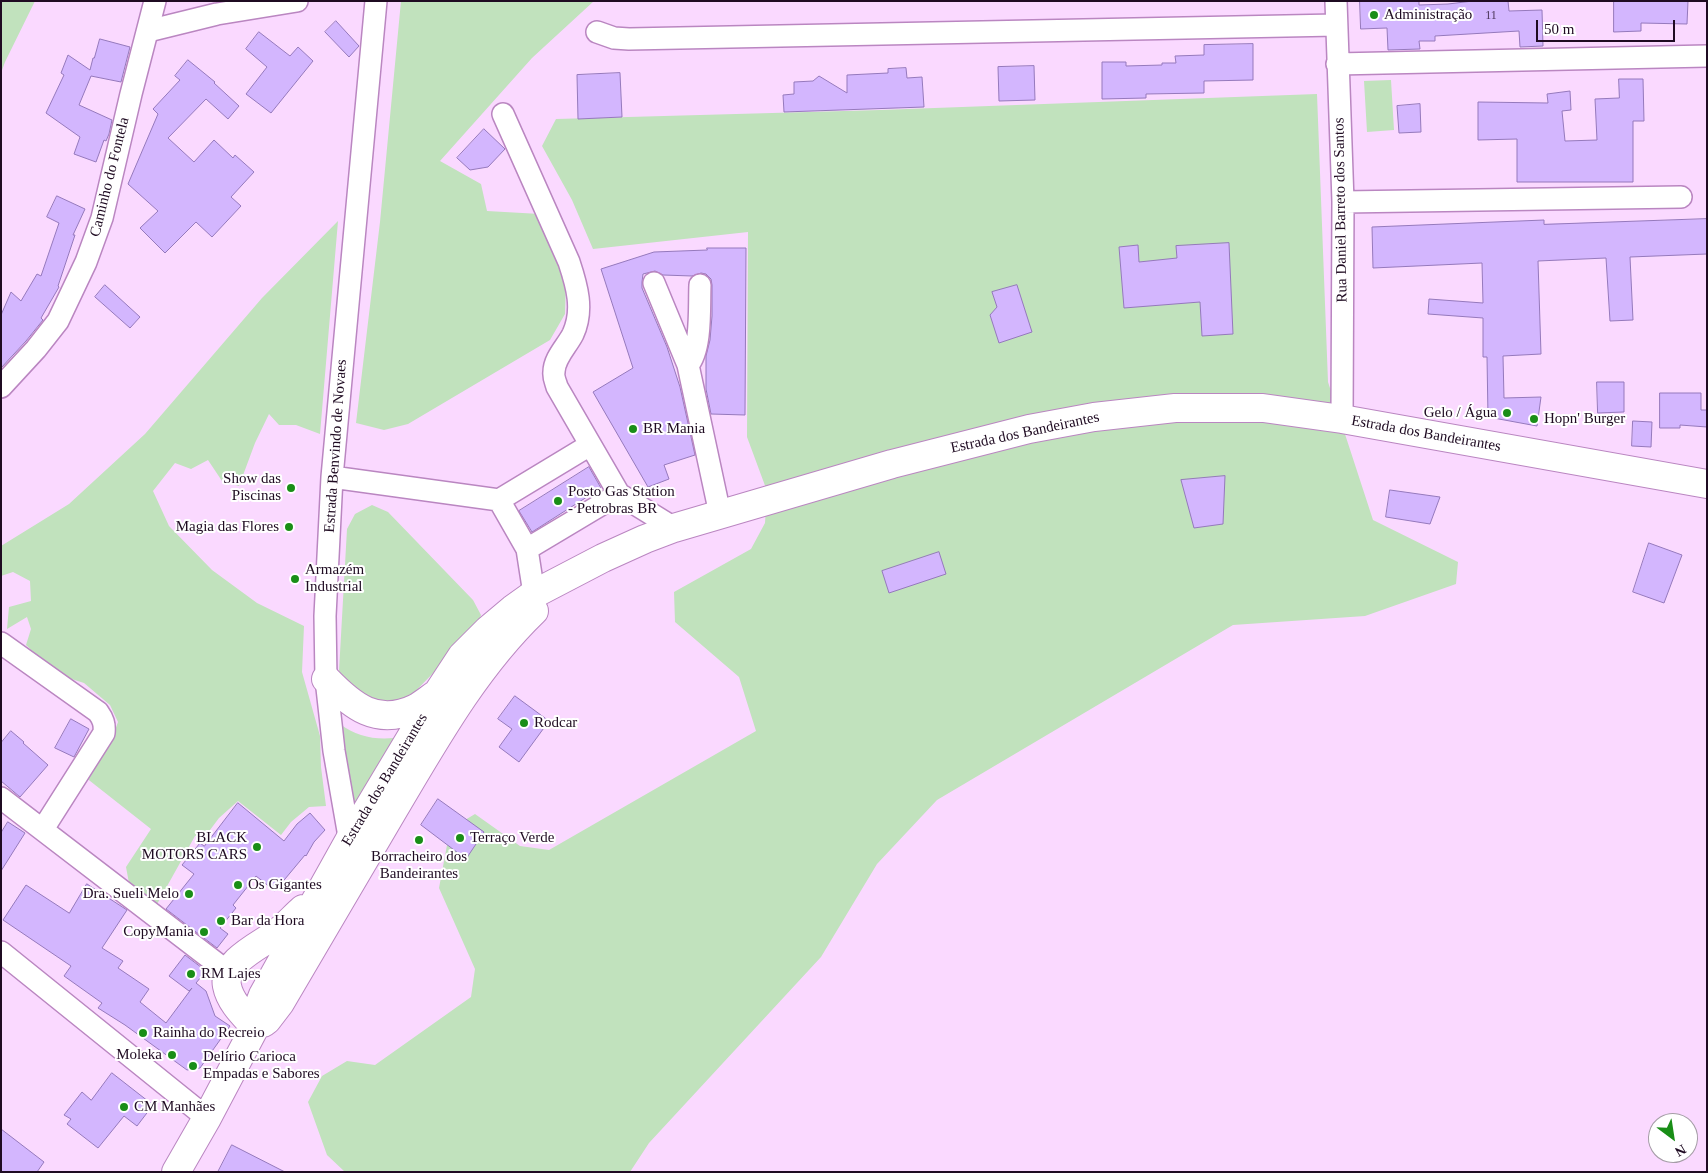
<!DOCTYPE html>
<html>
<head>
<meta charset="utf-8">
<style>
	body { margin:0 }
	#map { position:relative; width:1708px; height:1173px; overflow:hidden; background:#fad9ff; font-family:"Times New Roman",serif }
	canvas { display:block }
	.frame { position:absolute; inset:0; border:2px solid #1f0b22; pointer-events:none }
	.north { position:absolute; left:1648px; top:1113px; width:50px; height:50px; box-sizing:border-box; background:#fff; border:1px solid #a59da7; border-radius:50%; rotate:149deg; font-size:14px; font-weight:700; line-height:20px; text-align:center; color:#1f0b22 }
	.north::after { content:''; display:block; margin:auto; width:18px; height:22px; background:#198e17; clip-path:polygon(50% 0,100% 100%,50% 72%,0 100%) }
	.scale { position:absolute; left:1536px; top:20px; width:139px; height:22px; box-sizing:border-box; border:2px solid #1f0b22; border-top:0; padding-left:6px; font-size:15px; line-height:18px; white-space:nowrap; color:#1f0b22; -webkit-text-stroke:4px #fff; paint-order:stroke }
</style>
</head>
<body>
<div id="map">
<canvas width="1708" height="1173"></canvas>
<div class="frame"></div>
<div class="north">N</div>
<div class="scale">50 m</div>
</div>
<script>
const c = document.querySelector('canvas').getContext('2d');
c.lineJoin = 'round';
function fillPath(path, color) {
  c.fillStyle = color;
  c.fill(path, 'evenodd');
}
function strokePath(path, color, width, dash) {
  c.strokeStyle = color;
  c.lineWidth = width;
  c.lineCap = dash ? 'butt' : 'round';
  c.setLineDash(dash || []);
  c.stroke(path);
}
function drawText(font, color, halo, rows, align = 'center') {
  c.font = font + ' "Times New Roman",serif';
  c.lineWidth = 4;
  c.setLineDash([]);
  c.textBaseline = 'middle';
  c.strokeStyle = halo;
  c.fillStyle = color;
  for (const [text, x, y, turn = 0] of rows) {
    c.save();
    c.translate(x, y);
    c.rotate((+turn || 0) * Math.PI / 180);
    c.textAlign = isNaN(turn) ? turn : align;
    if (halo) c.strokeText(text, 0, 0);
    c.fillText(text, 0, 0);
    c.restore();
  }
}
fillPath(new Path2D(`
	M 1,1 L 35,1 L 5,62 L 1,73 Z
	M 401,1 L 594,1 L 532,58 L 440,161 L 481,184 L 487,211 L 540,214 L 566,281 L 565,314 L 550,340 L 408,424 L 384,430 L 356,423 L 380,222 Z
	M 1391,80 L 1394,130 L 1367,132 L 1364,81 Z
	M 1317,94 L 1328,382 L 1373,520 L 1458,562 L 1456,584 L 1365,616 L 1233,625 L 937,800 L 877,864 L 821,957 L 649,1143 L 630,1172 L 345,1172 L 327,1155 L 308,1102 L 322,1076 L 347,1061 L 375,1065 L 471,997 L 475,969 L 439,888 L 450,829 L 475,814 L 520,846 L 549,850 L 756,731 L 739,677 L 675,622 L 674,592 L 751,549 L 765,523 L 767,491 L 747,437 L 748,232 L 593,249 L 572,200 L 542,146 L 556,119 L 880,110 Z
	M 338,221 L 320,434 L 296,425 L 279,425 L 269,414 L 255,443 L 239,486 L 222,481 L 208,460 L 191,469 L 175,463 L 153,491 L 169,526 L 212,570 L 257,603 L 304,626 L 302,672 L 320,736 L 321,767 L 326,806 L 309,807 L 291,822 L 281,835 L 238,801 L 219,818 L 207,834 L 195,836 L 156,906 L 129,883 L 126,867 L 151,829 L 85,777 L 109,746 L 118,722 L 110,705 L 84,683 L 56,674 L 26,645 L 31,629 L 27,617 L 7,629 L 9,607 L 31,601 L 30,581 L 13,572 L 1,576 L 1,546 L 69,504 L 145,434 L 262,298 Z
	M 372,505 L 388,512 L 473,600 L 481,615 L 477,628 L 404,703 L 384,709 L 353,695 L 339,671 L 347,529 L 355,514 Z
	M 340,724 C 359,739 383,741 406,736 L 353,822 Z`), '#c1e2bd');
const building = new Path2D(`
	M 1360,1 L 1419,1 L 1419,5 L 1448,4 L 1473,1 L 1508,1 L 1509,11 L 1542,10 L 1543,46 L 1520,47 L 1519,31 L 1435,36 L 1435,41 L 1419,41 L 1420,49 L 1388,50 L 1387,28 L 1361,29 Z
	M 1614,1 L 1688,1 L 1687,24 L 1641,23 L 1641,31 L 1614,32 Z
	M 336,21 L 359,46 L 349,57 L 325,32 Z
	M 259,32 L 290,56 L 298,47 L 313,61 L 271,113 L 246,94 L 267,67 L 246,49 Z
	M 100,39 L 130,47 L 121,82 L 91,76 L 79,105 L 112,120 L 109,134 L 106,141 L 104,140 L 96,162 L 74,154 L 80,137 L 46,113 L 64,75 L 61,73 L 68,55 L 90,70 L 93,58 L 94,58 Z
	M 1253,44 L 1253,80 L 1204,81 L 1204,93 L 1146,94 L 1146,98 L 1102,99 L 1102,62 L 1126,62 L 1126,66 L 1162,65 L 1162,63 L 1176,63 L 1175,56 L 1204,55 L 1204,45 Z
	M 188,60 L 215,82 L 214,83 L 239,106 L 228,119 L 206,99 L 168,138 L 194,162 L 214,140 L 233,158 L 235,155 L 254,172 L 231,197 L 241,206 L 212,237 L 196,222 L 165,253 L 140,228 L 158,211 L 128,184 L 158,114 L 153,109 L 180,80 L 175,76 Z
	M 1034,66 L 1035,100 L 999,101 L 998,67 Z
	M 906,68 L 907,78 L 922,77 L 924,107 L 784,112 L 783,95 L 794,94 L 794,82 L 813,81 L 819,76 L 847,93 L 847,75 L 888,73 L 888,69 Z
	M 620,73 L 622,117 L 578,119 L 577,75 Z
	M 1619,79 L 1643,79 L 1644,121 L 1633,121 L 1633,182 L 1517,182 L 1517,139 L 1478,140 L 1478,102 L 1548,103 L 1547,94 L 1570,91 L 1571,110 L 1562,111 L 1565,141 L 1597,140 L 1595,99 L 1619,98 Z
	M 1420,104 L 1421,132 L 1399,133 L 1397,106 Z
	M 484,129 L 505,149 L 488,167 L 470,170 L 457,158 Z
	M 57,196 L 85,209 L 73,235 L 75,235 L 58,286 L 59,287 L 41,318 L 43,320 L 26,341 L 1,368 L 1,315 L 11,292 L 21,301 L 37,274 L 41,276 L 59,223 L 47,217 Z
	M 1707,219 L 1707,254 L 1630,257 L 1633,320 L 1610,321 L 1606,258 L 1538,261 L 1541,354 L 1503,356 L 1504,398 L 1541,397 L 1537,426 L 1488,417 L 1487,357 L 1483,357 L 1483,318 L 1428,314 L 1429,299 L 1483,303 L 1482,263 L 1373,268 L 1372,227 L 1544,220 L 1544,224 Z
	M 1229,243 L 1233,334 L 1202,336 L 1200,302 L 1124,308 L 1119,247 L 1138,245 L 1139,262 L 1177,258 L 1176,246 Z
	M 707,248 L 746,248 L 745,415 L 711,414 L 706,389 L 706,356 L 710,340 L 712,316 L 712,285 L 711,279 L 706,274 L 701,273 L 692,276 L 663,275 L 655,271 L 643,274 L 642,282 L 642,288 L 667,347 L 680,387 L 695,455 L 664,465 L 669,479 L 648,487 L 593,392 L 633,368 L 601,269 L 654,252 L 707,250 Z
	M 105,285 L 140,317 L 130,328 L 95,297 Z
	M 1017,285 L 1032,332 L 999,343 L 990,315 L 997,307 L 992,292 Z
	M 1597,382 L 1624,382 L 1624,412 L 1598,413 Z
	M 1660,393 L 1701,393 L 1701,410 L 1707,410 L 1707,427 L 1680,425 L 1680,428 L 1660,428 Z
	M 1633,421 L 1652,422 L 1651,447 L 1632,446 Z
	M 589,467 L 601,488 L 532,532 L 519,511 Z
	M 1225,476 L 1223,524 L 1194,528 L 1181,480 Z
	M 1390,490 L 1440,497 L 1430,524 L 1386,517 Z
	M 1649,543 L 1682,555 L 1664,603 L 1633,592 Z
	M 939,552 L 946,574 L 889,593 L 882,571 Z
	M 515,696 L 549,721 L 519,762 L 499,747 L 512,729 L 498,719 Z
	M 71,719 L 89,729 L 74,757 L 55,748 Z
	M 11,731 L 24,742 L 23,743 L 48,765 L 20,797 L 1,781 L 1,743 Z
	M 438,799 L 484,832 L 466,859 L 421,825 Z
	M 238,803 L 284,841 L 297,824 L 310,813 L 325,830 L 314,842 L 306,856 L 305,855 L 275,891 L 256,876 L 233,905 L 236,908 L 220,928 L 228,934 L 217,948 L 166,909 L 194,874 L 182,865 L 200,843 L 204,846 Z
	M 8,822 L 25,833 L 1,871 L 1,833 Z
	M 87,884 L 127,910 L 102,948 L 123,961 L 118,968 L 149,989 L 140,1002 L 166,1023 L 192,988 L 189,991 L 169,976 L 185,955 L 206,971 L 196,983 L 206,991 L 215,1016 L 230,1026 L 200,1068 L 187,1070 L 125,1025 L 98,1008 L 102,1003 L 64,976 L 71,966 L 3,920 L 26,885 L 69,913 Z
	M 112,1073 L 153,1105 L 137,1126 L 124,1116 L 98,1148 L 67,1124 L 71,1119 L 64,1115 L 82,1092 L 91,1100 Z
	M 1,1129 L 44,1162 L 37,1172 L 1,1172 Z
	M 232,1145 L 285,1172 L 218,1172 Z`);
fillPath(building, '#d3b6fe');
strokePath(building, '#9579bc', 1);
const minor = new Path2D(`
	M 1336,1 L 1343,202 L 1342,419
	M 148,31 L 217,14 L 297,1
	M 597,32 L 614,38 L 629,39 L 1336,25
	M 1337,64 L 1707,56
	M 503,114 L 569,262 C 577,286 584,310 573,334 C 567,346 554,358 554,372 C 553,377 556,383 557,387 L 619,494 L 674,528
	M 1343,202 L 1681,197
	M 654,283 L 688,365 L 720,514
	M 688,365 C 702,349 699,306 700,285
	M 1,387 L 36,349 L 58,321 L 86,262 L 102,218 L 131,94 L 155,1
	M 332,477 L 499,500 L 527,549 L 534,594
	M 499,500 L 590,445
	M 527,549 L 619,494
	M 1,643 L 98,712 C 103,719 105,724 104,733 L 43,829
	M 1,798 L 228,972
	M 351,848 L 334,751 L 326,679 L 325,616 L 332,477 L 376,1
	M 1,952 L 207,1118`);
const major = new Path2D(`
	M 326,679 C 352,706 377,727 416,708 C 423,704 429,699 435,695
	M 263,1023 L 267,1020 L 280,1003 C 318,938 356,874 394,809 C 435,740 475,668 534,611
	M 255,1027 C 244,1015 230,1002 227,986 C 222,962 261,945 277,933 C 286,926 294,917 303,909
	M 176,1172 L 207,1118 L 255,1027 L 256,1013 L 263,995 L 350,839 L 437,694 L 462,656 L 488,630 L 513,609 L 534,594 L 603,558 L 645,539 L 674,528 L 892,464 L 1029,429 L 1094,417 L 1175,408 L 1263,408 L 1342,419 L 1707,484`);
strokePath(minor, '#ba86c1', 24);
strokePath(major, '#ba86c1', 30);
strokePath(minor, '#fff', 21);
strokePath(major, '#fff', 28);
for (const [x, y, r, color] of [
	[1374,15,5,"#198e17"],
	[1507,413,5,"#198e17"],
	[1534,419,5,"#198e17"],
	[633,429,5,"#198e17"],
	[291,488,5,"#198e17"],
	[558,501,5,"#198e17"],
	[289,527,5,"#198e17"],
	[295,579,5,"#198e17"],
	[524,723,5,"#198e17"],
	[460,838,5,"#198e17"],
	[419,840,5,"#198e17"],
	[257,847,5,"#198e17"],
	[238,885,5,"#198e17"],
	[189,894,5,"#198e17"],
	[221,921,5,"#198e17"],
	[204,932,5,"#198e17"],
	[191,974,5,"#198e17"],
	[143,1033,5,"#198e17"],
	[172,1055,5,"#198e17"],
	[193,1066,5,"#198e17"],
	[124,1107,5,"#198e17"]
]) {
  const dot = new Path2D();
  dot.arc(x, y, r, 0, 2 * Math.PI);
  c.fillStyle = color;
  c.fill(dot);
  strokePath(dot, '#fff', 2);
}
drawText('12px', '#4c3659', null, [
	["11",1491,16]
]);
drawText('15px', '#1f0b22', '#fff', [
	["Administração",1384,15],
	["Gelo / Água",1497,413,"right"],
	["Hopn' Burger",1544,419],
	["BR Mania",643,429],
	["Show das",281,479,"right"],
	["Piscinas",281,496,"right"],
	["Posto Gas Station",568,492],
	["- Petrobras BR",568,509],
	["Magia das Flores",279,527,"right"],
	["Armazém",305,570],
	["Industrial",305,587],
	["Rodcar",534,723],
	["BLACK",247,838,"right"],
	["MOTORS CARS",247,855,"right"],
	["Terraço Verde",470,838],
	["Borracheiro dos",419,857,"center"],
	["Bandeirantes",419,874,"center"],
	["Os Gigantes",248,885],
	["Dra. Sueli Melo",179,894,"right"],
	["Bar da Hora",231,921],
	["CopyMania",194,932,"right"],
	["RM Lajes",201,974],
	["Rainha do Recreio",153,1033],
	["Moleka",162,1055,"right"],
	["Delírio Carioca",203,1057],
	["Empadas e Sabores",203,1074],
	["CM Manhães",134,1107]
], 'left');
drawText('15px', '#1f0b22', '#fff', [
	["Caminho do Fontela",110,177,-76],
	["Rua Daniel Barreto dos Santos",1341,210,-91],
	["Estrada dos Bandeirantes",1025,433,-12],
	["Estrada dos Bandeirantes",1426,434,10],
	["Estrada Benvindo de Novaes",336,446,-86],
	["Estrada dos Bandeirantes",385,780,-59]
]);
</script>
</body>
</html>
